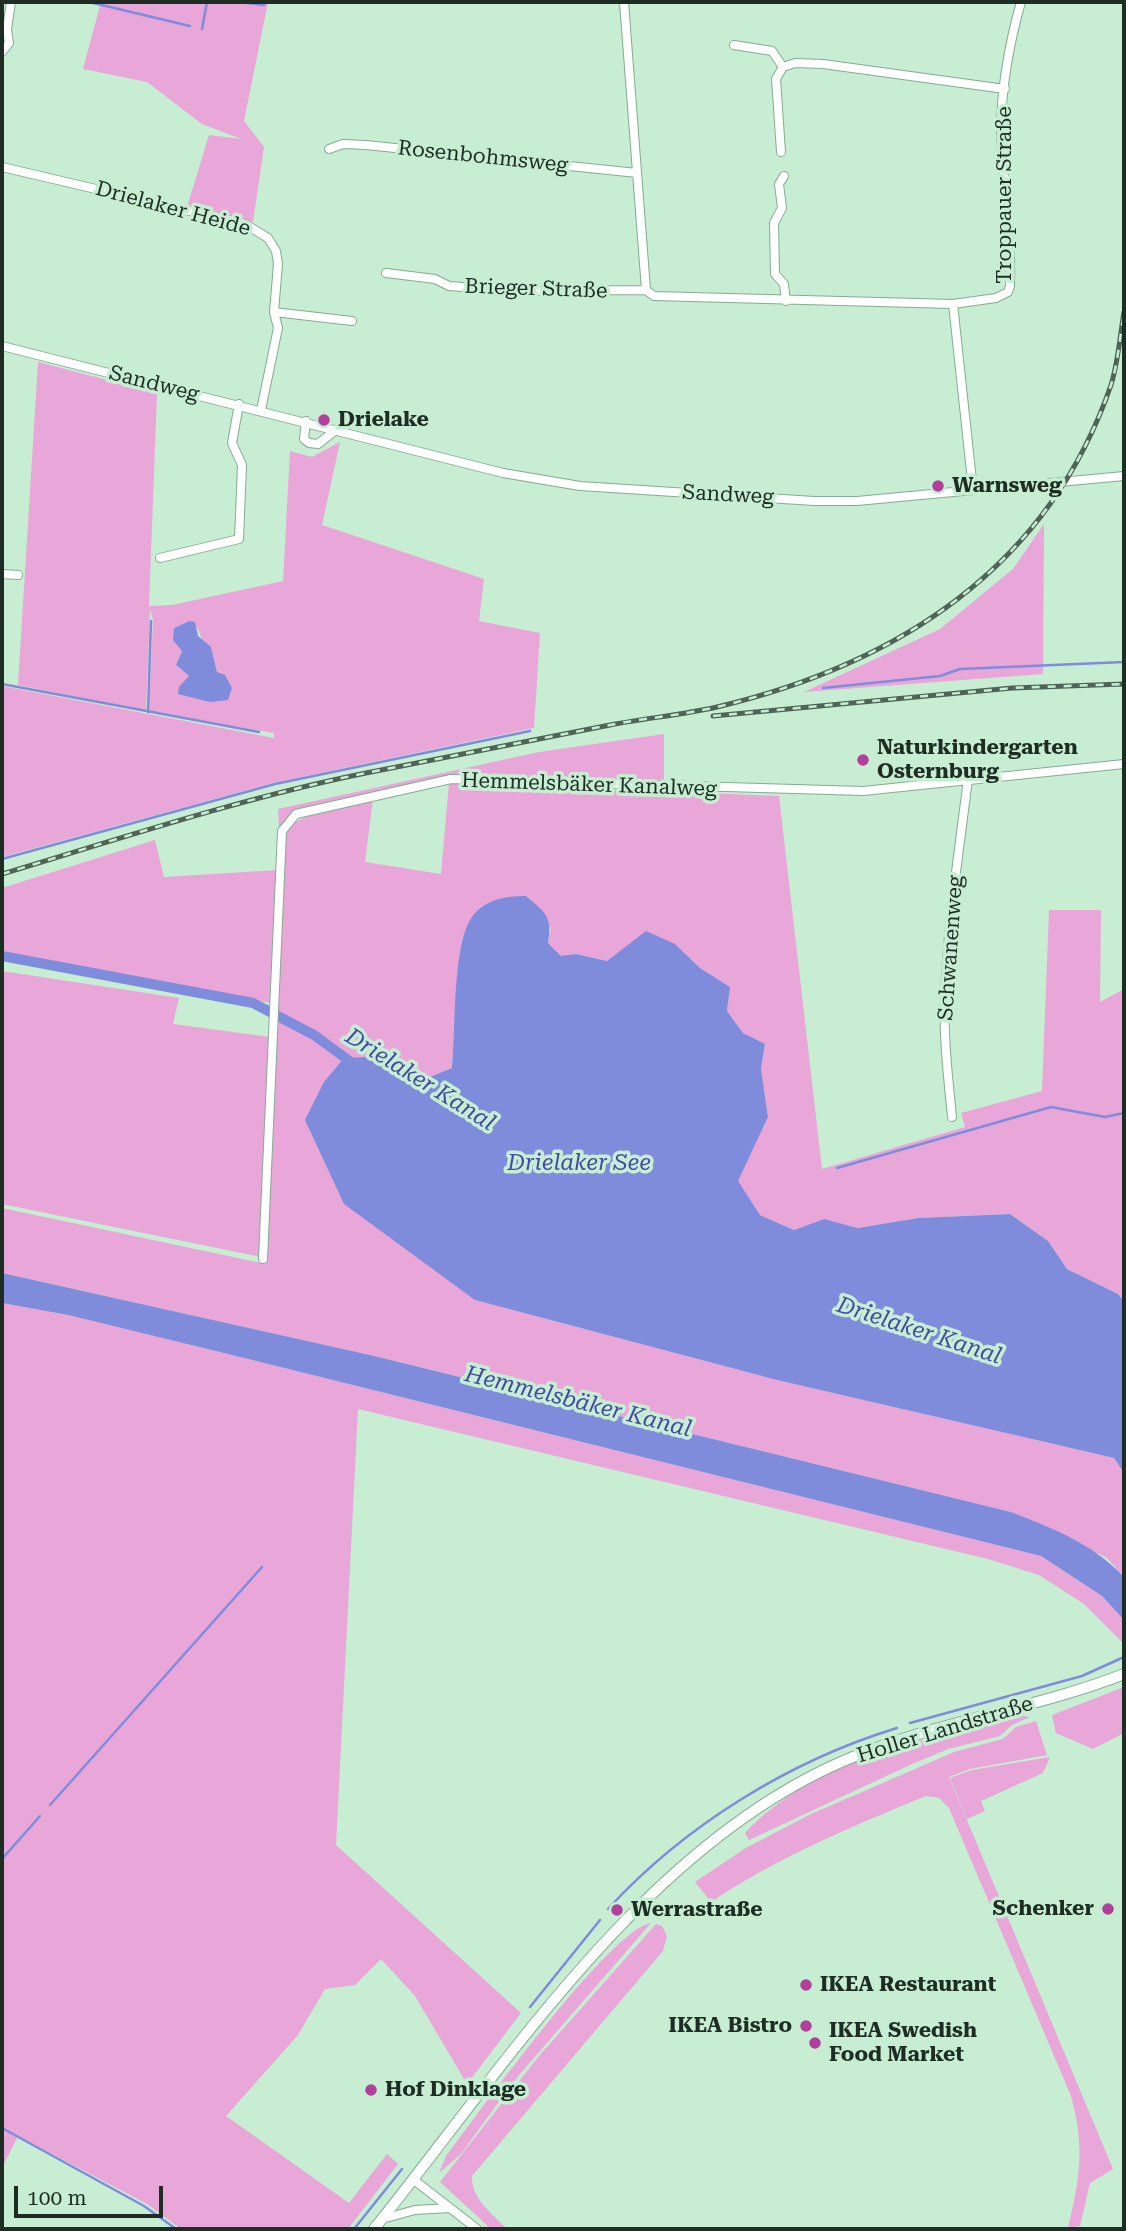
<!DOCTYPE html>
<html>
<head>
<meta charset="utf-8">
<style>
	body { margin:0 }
	#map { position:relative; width:1126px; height:2231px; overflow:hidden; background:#c7edd3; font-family:"Roboto Serif",serif }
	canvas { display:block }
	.frame { position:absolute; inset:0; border:4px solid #1e2d23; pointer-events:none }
	.scale { position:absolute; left:14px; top:2186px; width:149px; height:32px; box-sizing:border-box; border:4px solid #1e2d23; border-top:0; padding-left:9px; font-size:21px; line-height:24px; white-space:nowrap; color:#1e2d23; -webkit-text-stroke:5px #c7edd3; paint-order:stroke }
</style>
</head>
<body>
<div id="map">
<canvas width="1126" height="2231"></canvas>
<div class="frame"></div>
<div class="scale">100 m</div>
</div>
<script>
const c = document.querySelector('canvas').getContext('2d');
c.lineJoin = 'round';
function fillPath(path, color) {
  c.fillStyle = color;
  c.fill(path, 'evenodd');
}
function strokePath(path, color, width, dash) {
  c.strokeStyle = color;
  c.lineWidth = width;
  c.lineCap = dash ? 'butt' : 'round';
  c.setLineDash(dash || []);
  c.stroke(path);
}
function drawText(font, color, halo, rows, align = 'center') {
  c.font = font + ' "Roboto Serif",serif';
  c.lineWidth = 7;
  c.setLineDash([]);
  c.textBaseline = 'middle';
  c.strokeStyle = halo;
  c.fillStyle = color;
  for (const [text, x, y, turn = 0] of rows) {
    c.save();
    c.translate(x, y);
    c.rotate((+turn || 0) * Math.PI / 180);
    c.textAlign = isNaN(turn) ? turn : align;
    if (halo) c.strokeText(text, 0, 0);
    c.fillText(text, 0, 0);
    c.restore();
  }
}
fillPath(new Path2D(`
	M 101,2 L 268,2 L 244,121 L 264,147 L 253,222 L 187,207 L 209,135 L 241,139 L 202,124 L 147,82 L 83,69 Z
	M 38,362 L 157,393 L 149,606 L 172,605 L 283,581 L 290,451 L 312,457 L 340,442 L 322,525 L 484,579 L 479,621 L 540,633 L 534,728 L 273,783 L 2,857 L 2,686 L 274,738 L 274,733 L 149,712 L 153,620 L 150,609 L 146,711 L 18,685 ZM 189,621 L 198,629 L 203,643 L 211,647 L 217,672 L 185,683 L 189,676 L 176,665 L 182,651 L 174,628 Z
	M 1044,524 L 1043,674 L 804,692 L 940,629 L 1013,569 Z
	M 664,734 L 664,784 L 461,773 L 297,809 L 279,827 L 278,809 L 539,752 Z
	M 449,783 L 779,796 L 822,1169 L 965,1127 L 961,1113 L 1042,1091 L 1049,910 L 1101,910 L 1100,1002 L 1124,989 L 1124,1301 L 1118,1294 L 1067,1269 L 1048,1241 L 1010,1214 L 918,1218 L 858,1228 L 824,1219 L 794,1230 L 760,1215 L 737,1181 L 768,1117 L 761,1069 L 765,1045 L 743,1033 L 727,1011 L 730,987 L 700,968 L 675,944 L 607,961 L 576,954 L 562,957 L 548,943 L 551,927 L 460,950 L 452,1068 L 413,1084 L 370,1057 L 475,1300 L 777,1380 L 1114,1458 L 1124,1473 L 1124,1577 L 1107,1558 L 1011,1512 L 370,1355 L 2,1273 L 2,1208 L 266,1264 L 285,838 L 289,826 L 314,812 L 373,799 L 365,862 L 441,874 Z
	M 155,840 L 164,877 L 278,870 L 271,1003 L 2,954 L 2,888 Z
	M 2,971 L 179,998 L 173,1024 L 270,1037 L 261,1257 L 2,1204 Z
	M 2,1303 L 68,1315 L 232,1355 L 1041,1556 L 1102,1596 L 1124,1620 L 1124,1644 L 1084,1604 L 1039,1575 L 988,1559 L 358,1409 L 336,1845 L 521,2013 L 467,2084 L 415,1996 L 381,1959 L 355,1985 L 325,1989 L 298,2035 L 226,2116 L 349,2203 L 387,2154 L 398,2164 L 348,2229 L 181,2229 L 147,2204 L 18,2136 L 2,2168 Z
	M 1124,1687 L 1124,1733 L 1093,1749 L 1056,1733 L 1052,1715 Z
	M 1023,1716 L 1030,1717 L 1012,1725 L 1000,1736 L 948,1749 L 910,1765 L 749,1840 L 745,1833 C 814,1759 929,1738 1023,1716 Z
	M 1036,1721 L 1047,1755 L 970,1769 L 949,1777 L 1113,2169 L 1090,2183 L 1080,2226 L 1068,2228 C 1080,2178 1085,2147 1071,2096 L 949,1808 L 939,1798 L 926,1796 C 851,1827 778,1857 711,1902 L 695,1882 L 744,1849 L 809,1815 L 954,1752 L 1003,1739 L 1016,1727 Z
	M 1050,1757 L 1043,1773 L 981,1801 L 985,1811 L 967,1819 L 950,1778 L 972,1770 Z
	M 651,1923 L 514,2081 L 461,2154 L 439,2173 L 446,2156 C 478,2114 609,1930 651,1923 Z
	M 656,1924 L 662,1926 L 667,1936 L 663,1951 L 472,2176 C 471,2199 492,2213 507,2229 L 491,2229 L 440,2182 L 539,2056 Z`), '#e8a7d8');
fillPath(new Path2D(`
	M 189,621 L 195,622 L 198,636 L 211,647 L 217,672 L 225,675 L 232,688 L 228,700 L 210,702 L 178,694 L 179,687 L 189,676 L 176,665 L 182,651 L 173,640 L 174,628 Z
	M 526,896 C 545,912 553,917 548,943 L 561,956 L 576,954 L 607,961 L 646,931 L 675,944 L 700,968 L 730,987 L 727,1011 L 743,1033 L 765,1044 L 761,1069 L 768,1117 L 738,1181 L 760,1215 L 794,1230 L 824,1219 L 858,1228 L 918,1218 L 1010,1214 L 1048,1241 L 1067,1269 L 1118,1294 L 1124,1301 L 1124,1473 L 1114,1458 L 777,1380 L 475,1300 L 344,1204 L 305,1120 L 324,1082 L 344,1058 L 370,1057 L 413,1084 L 452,1068 C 456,1032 452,945 472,917 C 485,899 506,896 526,896 Z
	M 2,1273 L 370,1355 L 1011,1512 C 1054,1529 1092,1543 1124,1577 L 1124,1620 L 1102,1596 L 1041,1556 L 232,1355 L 68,1315 L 2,1303 Z`), '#7f8cdb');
strokePath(new Path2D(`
	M 89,2 L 190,26
	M 240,2 L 264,5
	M 202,29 L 207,2
	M 2,684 L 259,732
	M 823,688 L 940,676 L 960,669 L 1124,662
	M 148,712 L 151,621
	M 2,859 L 275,784 L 530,731
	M 837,1168 L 1051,1107 L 1105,1117 L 1124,1113
	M 910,1723 L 1082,1676 L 1124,1657
	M 50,1805 L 262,1567
	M 2,1859 L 40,1816
	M 608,1909 C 684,1826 789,1761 897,1728
	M 530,2007 L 600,1920
	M 2,2128 L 144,2206 L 176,2229
	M 354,2229 L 402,2169`), '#7f8cdb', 2.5);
strokePath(new Path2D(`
	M 2,956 L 253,1003 L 314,1035 L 355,1065`), '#7f8cdb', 10);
const street = new Path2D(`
	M 624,2 L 646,290 L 654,296 L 953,304 L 973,490
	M 734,45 L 772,51 L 783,67 L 776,79 L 781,152
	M 2,52 L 9,43 L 7,29 L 11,2
	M 783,67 L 795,63 L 823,64 L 1005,89
	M 329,149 L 343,144 L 366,145 L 637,173
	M 2,167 L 245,224 L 268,238 L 276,251 L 278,264 L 274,312 L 278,328 L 261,410
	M 784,176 L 779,184 L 782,208 L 774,223 L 775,274 L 784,284 L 786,301
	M 386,273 L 435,279 L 449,286 L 517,291 L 646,290
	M 953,304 L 996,298 L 1008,292 L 1010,286 C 1012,233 1002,182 1001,130 C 1001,89 1010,40 1021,2
	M 274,312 L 352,321
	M 2,346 L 503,473 L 580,486 L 814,501 L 857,501 L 1124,476
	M 306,421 L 304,439 L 309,443 L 318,444 L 337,429
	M 160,558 L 239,539 L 242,465 L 232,443 L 239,404
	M 2,574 L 18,575
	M 952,1117 C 948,1076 943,1035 945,994 C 948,922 959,851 968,779
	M 263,1259 L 282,831 L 296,814 L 451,779 L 863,791 L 1124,764
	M 414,2180 L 477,2229
	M 382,2219 L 415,2210 L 450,2208`);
const secondary = new Path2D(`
	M 374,2229 C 506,2065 643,1849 841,1762 C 932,1722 1032,1710 1124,1674`);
strokePath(street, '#86ab93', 10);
strokePath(secondary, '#86ab93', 12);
strokePath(street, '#fff', 8);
strokePath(secondary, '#fff', 10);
const rail = new Path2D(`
	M 713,716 L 1012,688 L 1124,684
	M 2,874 C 122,838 242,798 366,773 C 447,757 529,741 610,725 C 646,718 682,715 717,707 C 898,664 1048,568 1111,385 C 1118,363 1120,336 1124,312`);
strokePath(rail, '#4f6456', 5);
strokePath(rail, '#c7edd3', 2.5, [8]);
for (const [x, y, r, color] of [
	[324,420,7,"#b0409b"],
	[938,486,7,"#b0409b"],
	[863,760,7,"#b0409b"],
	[1108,1909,7,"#b0409b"],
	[617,1910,7,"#b0409b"],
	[806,1985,7,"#b0409b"],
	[806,2026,7,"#b0409b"],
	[815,2043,7,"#b0409b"],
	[371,2090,7,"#b0409b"]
]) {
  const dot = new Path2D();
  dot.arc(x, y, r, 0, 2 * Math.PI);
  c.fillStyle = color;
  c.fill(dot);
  strokePath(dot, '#c7edd3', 2.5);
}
drawText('21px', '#1e2d23', '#c7edd3', [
	["Rosenbohmsweg",483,157,6],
	["Troppauer Straße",1005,195,-90],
	["Drielaker Heide",173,209,15],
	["Brieger Straße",536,289,2],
	["Sandweg",154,384,14],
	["Sandweg",728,495,3],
	["Hemmelsbäker Kanalweg",589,785,2],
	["Schwanenweg",951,948,-86],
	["Holler Landstraße",945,1730,-17]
]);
drawText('bold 21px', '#1e2d23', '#c7edd3', [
	["Drielake",338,420],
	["Warnsweg",952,486],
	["Naturkindergarten",877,748],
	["Osternburg",877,772],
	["Schenker",1094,1909,"right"],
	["Werrastraße",631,1910],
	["IKEA Restaurant",820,1985],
	["IKEA Bistro",792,2026,"right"],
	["IKEA Swedish",829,2031],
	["Food Market",829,2055],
	["Hof Dinklage",385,2090]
], 'left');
drawText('italic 23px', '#4349a7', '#c7edd3', [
	["Drielaker Kanal",420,1080,32],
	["Drielaker See",579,1163],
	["Drielaker Kanal",919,1331,18],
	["Hemmelsbäker Kanal",578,1402,14]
]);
</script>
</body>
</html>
